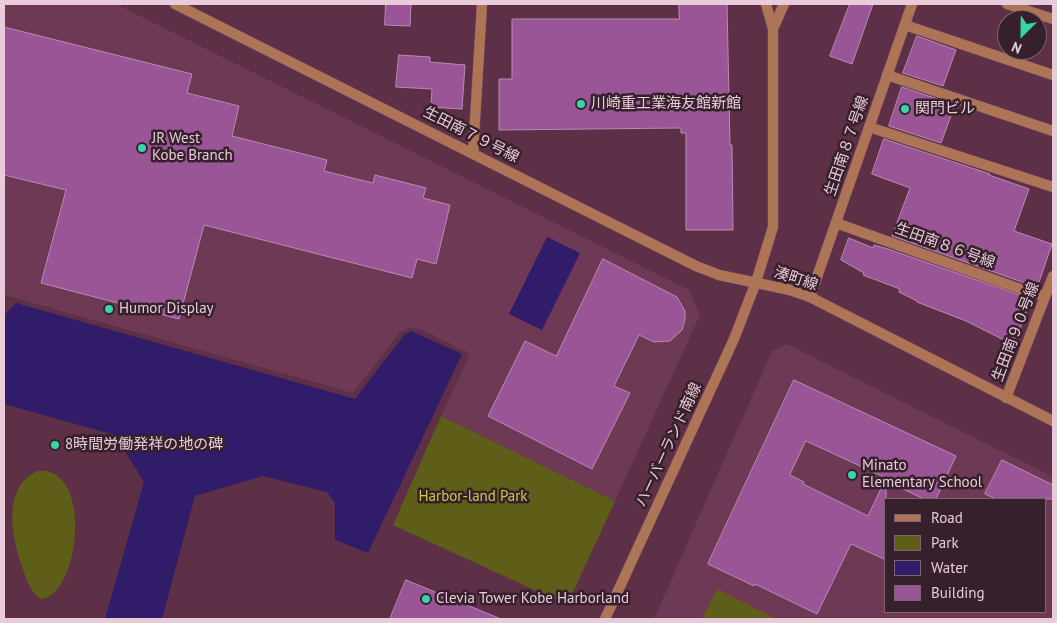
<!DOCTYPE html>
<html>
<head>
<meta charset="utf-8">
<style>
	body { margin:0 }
	#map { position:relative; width:1057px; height:623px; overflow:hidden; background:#5e3048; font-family:"PT Sans",sans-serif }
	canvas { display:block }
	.frame { position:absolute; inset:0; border:5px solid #e9cbd9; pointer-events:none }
	.legend { position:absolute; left:884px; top:498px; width:162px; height:115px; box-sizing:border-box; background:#36202b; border:1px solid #7e6471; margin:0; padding:6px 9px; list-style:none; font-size:15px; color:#e9cbd9 }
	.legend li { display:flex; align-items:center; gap:10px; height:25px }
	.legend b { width:25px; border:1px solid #7e6471 }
	.north { position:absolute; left:997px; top:10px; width:50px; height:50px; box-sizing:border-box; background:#36202b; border:1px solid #7e6471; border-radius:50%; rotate:203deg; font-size:14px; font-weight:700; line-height:20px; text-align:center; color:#e9cbd9 }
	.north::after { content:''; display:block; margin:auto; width:18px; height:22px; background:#36d4a7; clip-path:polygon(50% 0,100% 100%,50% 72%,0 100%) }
</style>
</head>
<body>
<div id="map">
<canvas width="1057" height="623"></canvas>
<div class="frame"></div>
<ul class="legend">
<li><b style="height:6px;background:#ad7456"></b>Road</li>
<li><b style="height:14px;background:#5e5e19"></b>Park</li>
<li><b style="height:14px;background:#301c68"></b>Water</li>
<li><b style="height:14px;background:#995596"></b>Building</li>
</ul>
<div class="north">N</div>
</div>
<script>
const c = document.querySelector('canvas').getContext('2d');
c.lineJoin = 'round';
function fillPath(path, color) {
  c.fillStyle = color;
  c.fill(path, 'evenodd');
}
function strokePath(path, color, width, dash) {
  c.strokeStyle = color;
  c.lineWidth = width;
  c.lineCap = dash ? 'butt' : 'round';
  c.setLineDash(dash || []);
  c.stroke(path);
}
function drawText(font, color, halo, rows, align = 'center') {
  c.font = font + ' "PT Sans","Noto Sans JP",sans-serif';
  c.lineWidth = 5;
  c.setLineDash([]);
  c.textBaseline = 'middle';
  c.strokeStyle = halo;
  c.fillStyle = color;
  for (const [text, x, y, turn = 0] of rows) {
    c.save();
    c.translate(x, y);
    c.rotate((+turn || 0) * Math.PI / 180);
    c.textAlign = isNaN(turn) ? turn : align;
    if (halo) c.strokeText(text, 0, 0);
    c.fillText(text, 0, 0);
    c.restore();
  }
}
fillPath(new Path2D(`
	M 4,4 L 116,4 L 689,290 L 700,315 L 615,501 L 441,416 L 470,354 L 420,329 L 410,328 L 401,331 L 353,393 L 4,295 Z
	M 787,344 L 1053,477 L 1053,619 L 654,619 L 772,351 ZM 886,499 L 1046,499 L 1046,612 L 886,612 Z`), '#6d3955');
fillPath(new Path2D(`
	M 441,416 L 615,501 L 567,605 L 393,525 Z
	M 38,471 C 94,466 80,596 41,599 C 29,591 25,576 21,563 C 11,534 3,486 38,471 Z
	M 717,589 L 776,619 L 702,619 Z`), '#5e5e19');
fillPath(new Path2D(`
	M 547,237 L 580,253 L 542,330 L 509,314 Z
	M 16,303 L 355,399 L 405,334 L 411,331 L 462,354 L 368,553 L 335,540 L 335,503 L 327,492 L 263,476 L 195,496 L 162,619 L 105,619 L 144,482 L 115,435 L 4,404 L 4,315 Z`), '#301c68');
const building = new Path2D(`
	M 386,4 L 411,4 L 410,26 L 385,25 Z
	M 679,4 L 727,4 L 730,145 L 732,145 L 733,230 L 686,230 L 686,133 L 681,133 L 681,128 L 499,130 L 499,79 L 512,79 L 512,19 L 679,19 Z
	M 850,4 L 873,4 L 852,64 L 830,56 Z
	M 4,27 L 192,74 L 187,93 L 239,106 L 232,136 L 327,160 L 324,171 L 373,183 L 375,175 L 426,188 L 423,198 L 450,205 L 436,264 L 417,259 L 412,278 L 204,225 L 179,319 L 41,283 L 66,190 L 4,175 Z
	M 917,36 L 956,50 L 943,86 L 903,73 Z
	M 399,55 L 430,57 L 430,62 L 465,65 L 462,109 L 431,107 L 432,89 L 396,87 Z
	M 902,87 L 955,105 L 941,143 L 889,126 Z
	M 884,139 L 990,174 L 989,175 L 1029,189 L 1014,231 L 1052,244 L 1038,285 L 1036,286 L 1025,283 L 892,236 L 910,188 L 872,174 Z
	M 849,238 L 873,248 L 874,245 L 888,249 L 1031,299 L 1014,345 L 966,321 L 917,302 L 917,301 L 899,292 L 900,289 L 863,275 L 864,273 L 841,260 Z
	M 603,259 L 677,297 L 685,311 L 685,320 L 682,330 L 670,341 L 654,342 L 639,335 L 614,386 L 630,393 L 592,469 L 488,416 L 525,341 L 556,356 Z
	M 794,380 L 956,456 L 936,499 L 924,499 L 886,481 L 886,560 L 851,544 L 817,614 L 755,584 L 754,586 L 708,564 ZM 806,441 L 886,478 L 868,516 L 803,484 L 804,482 L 790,475 Z
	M 1002,460 L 1053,485 L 1053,499 L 996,499 L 985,494 Z
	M 406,580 L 501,619 L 390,619 Z`);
fillPath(building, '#995596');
strokePath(building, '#b78cb4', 1);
const service = new Path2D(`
	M 1007,4 L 1053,19
	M 905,25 L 1053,75
	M 887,75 L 1053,131
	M 869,127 L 1053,187`);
const minor = new Path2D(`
	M 473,153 L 482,4
	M 836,223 L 1023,290 L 1045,296
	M 810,297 L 912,4
	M 1006,398 L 1053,276`);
const tertiary = new Path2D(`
	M 175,4 L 696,266 L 719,275 L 790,290 L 810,297 L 1053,421
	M 773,29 L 784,4
	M 605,619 L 734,339 L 756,282 L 773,227 L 773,29 L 766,4`);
strokePath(service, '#7a4f65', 11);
strokePath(minor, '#7a4f65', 11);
strokePath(tertiary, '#7a4f65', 11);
strokePath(service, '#ad7456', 10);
strokePath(minor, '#ad7456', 10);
strokePath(tertiary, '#ad7456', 10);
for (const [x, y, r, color] of [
	[581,104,5,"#36d4a7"],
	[905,109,5,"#36d4a7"],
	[142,148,5,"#36d4a7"],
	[109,309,5,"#36d4a7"],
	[55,445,5,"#36d4a7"],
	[852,475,5,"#36d4a7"],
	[426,599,5,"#36d4a7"]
]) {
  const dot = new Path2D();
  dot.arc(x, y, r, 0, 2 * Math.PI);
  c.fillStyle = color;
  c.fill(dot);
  strokePath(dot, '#36202b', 2);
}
drawText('15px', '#e9cbd9', '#36202b', [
	["川崎重工業海友館新館",591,104],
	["関門ビル",915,109],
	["JR West",152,139],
	["Kobe Branch",152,156],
	["Humor Display",119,309],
	["8時間労働発祥の地の碑",65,445],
	["Minato",862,466],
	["Elementary School",862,483],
	["Clevia Tower Kobe Harborland",436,599]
], 'left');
drawText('15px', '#e9cbd9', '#36202b', [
	["生田南７９号線",471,135,27],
	["生田南８７号線",847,146,-71],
	["生田南８６号線",945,246,20],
	["湊町線",796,279,18],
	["生田南９０号線",1016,332,-69],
	["ハーバーランド南線",669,445,-65]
]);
drawText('15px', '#cdcb41', '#36202b', [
	["Harbor-land Park",473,497]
]);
</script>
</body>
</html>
